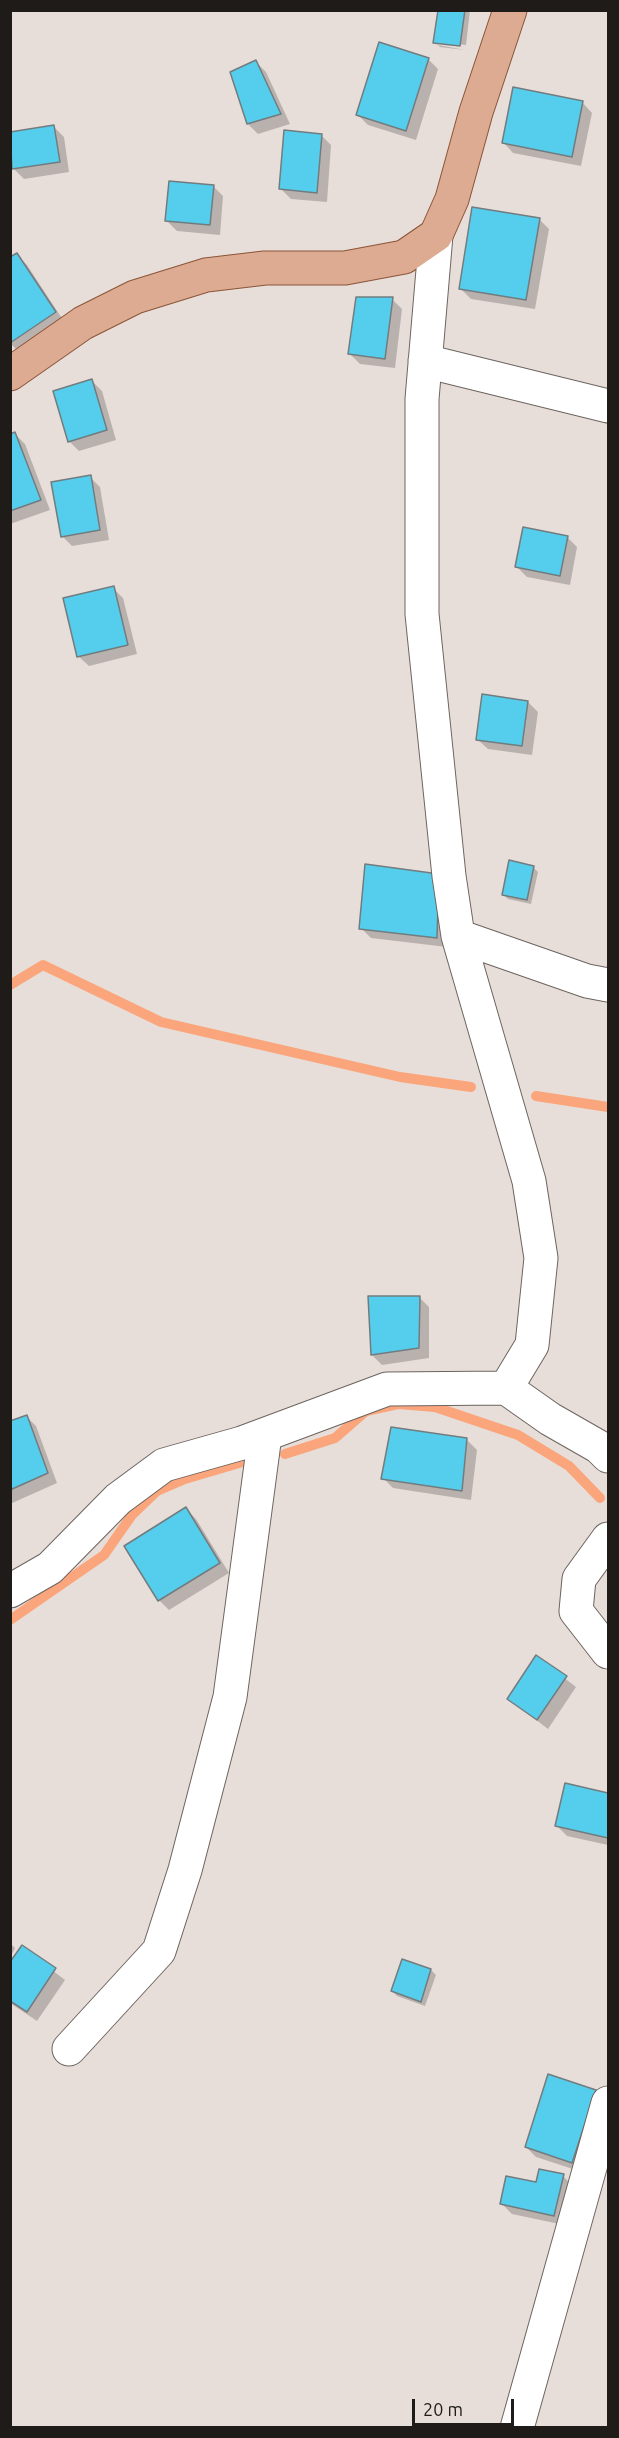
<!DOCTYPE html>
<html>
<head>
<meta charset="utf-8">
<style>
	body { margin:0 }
	#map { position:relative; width:619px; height:2438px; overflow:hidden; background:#e8ded9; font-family:Ubuntu,sans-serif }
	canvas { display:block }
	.frame { position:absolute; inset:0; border:12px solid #1f1b19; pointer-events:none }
	.scale { position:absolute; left:412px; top:2399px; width:102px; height:27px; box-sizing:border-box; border:3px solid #1f1b19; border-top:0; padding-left:8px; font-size:18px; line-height:21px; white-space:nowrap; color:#1f1b19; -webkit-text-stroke:4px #e8ded9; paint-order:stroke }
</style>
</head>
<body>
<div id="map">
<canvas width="619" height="2438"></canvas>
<div class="frame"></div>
<div class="scale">20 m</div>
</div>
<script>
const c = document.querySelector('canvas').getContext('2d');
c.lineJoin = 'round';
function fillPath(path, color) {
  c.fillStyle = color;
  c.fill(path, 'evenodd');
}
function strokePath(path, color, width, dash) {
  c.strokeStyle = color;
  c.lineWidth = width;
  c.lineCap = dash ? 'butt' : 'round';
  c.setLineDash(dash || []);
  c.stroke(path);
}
fillPath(new Path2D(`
	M 439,10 L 470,10 L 466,45 L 438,42 L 438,45 L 465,50 L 440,47 L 435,42 Z
	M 428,59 L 438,69 L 416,140 L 368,125 L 358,115 Z
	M 256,62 L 266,72 L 290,124 L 258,134 L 248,124 Z
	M 582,102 L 592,113 L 581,166 L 513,153 L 503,142 Z
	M 54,127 L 64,137 L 69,172 L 24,179 L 13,168 L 10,133 Z
	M 321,135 L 331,145 L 327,202 L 291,199 L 281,189 Z
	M 213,186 L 223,196 L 220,235 L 177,231 L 167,221 Z
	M 539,219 L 549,229 L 535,309 L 471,299 L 461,289 Z
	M 17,255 L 27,265 L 65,323 L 20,353 L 10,343 L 10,259 Z
	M 392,299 L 402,309 L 395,368 L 360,364 L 350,354 Z
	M 92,381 L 102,391 L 116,440 L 79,451 L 69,441 Z
	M 15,434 L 25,444 L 50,510 L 10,524 L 10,435 Z
	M 90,477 L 100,487 L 109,540 L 72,546 L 62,536 Z
	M 567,537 L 577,547 L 570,585 L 527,577 L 517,567 Z
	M 113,588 L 123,598 L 137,654 L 89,666 L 78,656 Z
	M 528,702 L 538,712 L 532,755 L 488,749 L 477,739 Z
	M 533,867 L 538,872 L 531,904 L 508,899 L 503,894 Z
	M 438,876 L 447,947 L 371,938 L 361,928 Z
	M 419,1297 L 429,1307 L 429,1358 L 382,1365 L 372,1355 Z
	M 26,1416 L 36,1426 L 57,1483 L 10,1504 L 10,1423 Z
	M 467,1440 L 477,1450 L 471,1500 L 393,1488 L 383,1478 Z
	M 186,1509 L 196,1519 L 229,1573 L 169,1610 L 159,1600 Z
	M 537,1657 L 576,1687 L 548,1729 L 509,1699 Z
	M 566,1785 L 608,1794 L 608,1845 L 567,1836 L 557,1826 Z
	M 10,1943 L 15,1948 L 10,1958 Z
	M 22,1947 L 65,1980 L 37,2021 L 10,2003 L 10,1965 Z
	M 403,1961 L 431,1970 L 436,1975 L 425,2006 L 397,1996 L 392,1991 Z
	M 596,2091 L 606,2101 L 582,2172 L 536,2157 L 526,2147 Z
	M 563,2176 L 573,2186 L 564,2225 L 512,2214 L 502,2204 L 537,2184 Z`), '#0003');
strokePath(new Path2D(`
	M 10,985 L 43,965 L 161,1022 L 400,1077 L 471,1087
	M 536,1096 L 608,1107
	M 285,1454 L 335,1438 L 366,1411 L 398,1404 L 435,1407 L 518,1435 L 569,1466 L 600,1498
	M 10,1620 L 104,1555 L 132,1515 L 157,1491 L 185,1479 L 256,1458`), '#faa57b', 10);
const building = new Path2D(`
	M 438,10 L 465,10 L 460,46 L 433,43 Z
	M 379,42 L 429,58 L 406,131 L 356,115 Z
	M 256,60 L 281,114 L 247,124 L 230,72 Z
	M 513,87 L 583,101 L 572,157 L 502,143 Z
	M 54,125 L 60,162 L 12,169 L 10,132 Z
	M 284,130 L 322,134 L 317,193 L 279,189 Z
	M 169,181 L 214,185 L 210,225 L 165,221 Z
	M 472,207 L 540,218 L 526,300 L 459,289 Z
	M 17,253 L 56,312 L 10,343 L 10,257 Z
	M 356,297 L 393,297 L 385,359 L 348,354 Z
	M 92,379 L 107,430 L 68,442 L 53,391 Z
	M 15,432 L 41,500 L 10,511 L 10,434 Z
	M 91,475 L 100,530 L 61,537 L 51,482 Z
	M 523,527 L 568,536 L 560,576 L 515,567 Z
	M 114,586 L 128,645 L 77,657 L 63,598 Z
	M 482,694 L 528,701 L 522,746 L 476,740 Z
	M 509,860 L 534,866 L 527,900 L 502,895 Z
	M 365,864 L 439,874 L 437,938 L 359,929 Z
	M 368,1296 L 420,1296 L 419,1348 L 371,1355 Z
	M 27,1415 L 48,1473 L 10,1490 L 10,1421 Z
	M 391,1427 L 467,1438 L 462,1491 L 381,1479 Z
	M 186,1507 L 220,1563 L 158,1601 L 124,1546 Z
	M 536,1655 L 567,1676 L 537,1720 L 507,1699 Z
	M 565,1783 L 608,1793 L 608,1838 L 555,1826 Z
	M 22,1945 L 56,1968 L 27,2012 L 10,2001 L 10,1962 Z
	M 402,1959 L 431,1969 L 421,2002 L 391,1991 Z
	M 548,2074 L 596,2090 L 572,2163 L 525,2147 Z
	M 539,2169 L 564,2174 L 554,2216 L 500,2204 L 506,2176 L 536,2182 Z`);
fillPath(building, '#54ceec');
strokePath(building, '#727c7f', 1.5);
const minor = new Path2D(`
	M 436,235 L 422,399 L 422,614 L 449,876 L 458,936 L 529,1181 L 541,1258 L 532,1345 L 506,1388
	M 425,361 L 608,406
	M 458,936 L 587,981 L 608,985
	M 608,1539 L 579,1579 L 576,1611 L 608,1652
	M 10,1591 L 50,1568 L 118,1499 L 164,1465 L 242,1443 L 387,1389 L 506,1388 L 550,1419 L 599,1447 L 608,1456
	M 69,2049 L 159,1951 L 185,1870 L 230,1697 L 265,1435
	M 517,2428 L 608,2103`);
const major = new Path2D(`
	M 10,374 L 83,323 L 135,297 L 206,275 L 265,268 L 345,268 L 404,257 L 436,235 L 452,199 L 476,112 L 510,10`);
strokePath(minor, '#6d645f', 35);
strokePath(major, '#8b5438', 35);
strokePath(minor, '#fff', 33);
strokePath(major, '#dcab91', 33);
</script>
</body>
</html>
